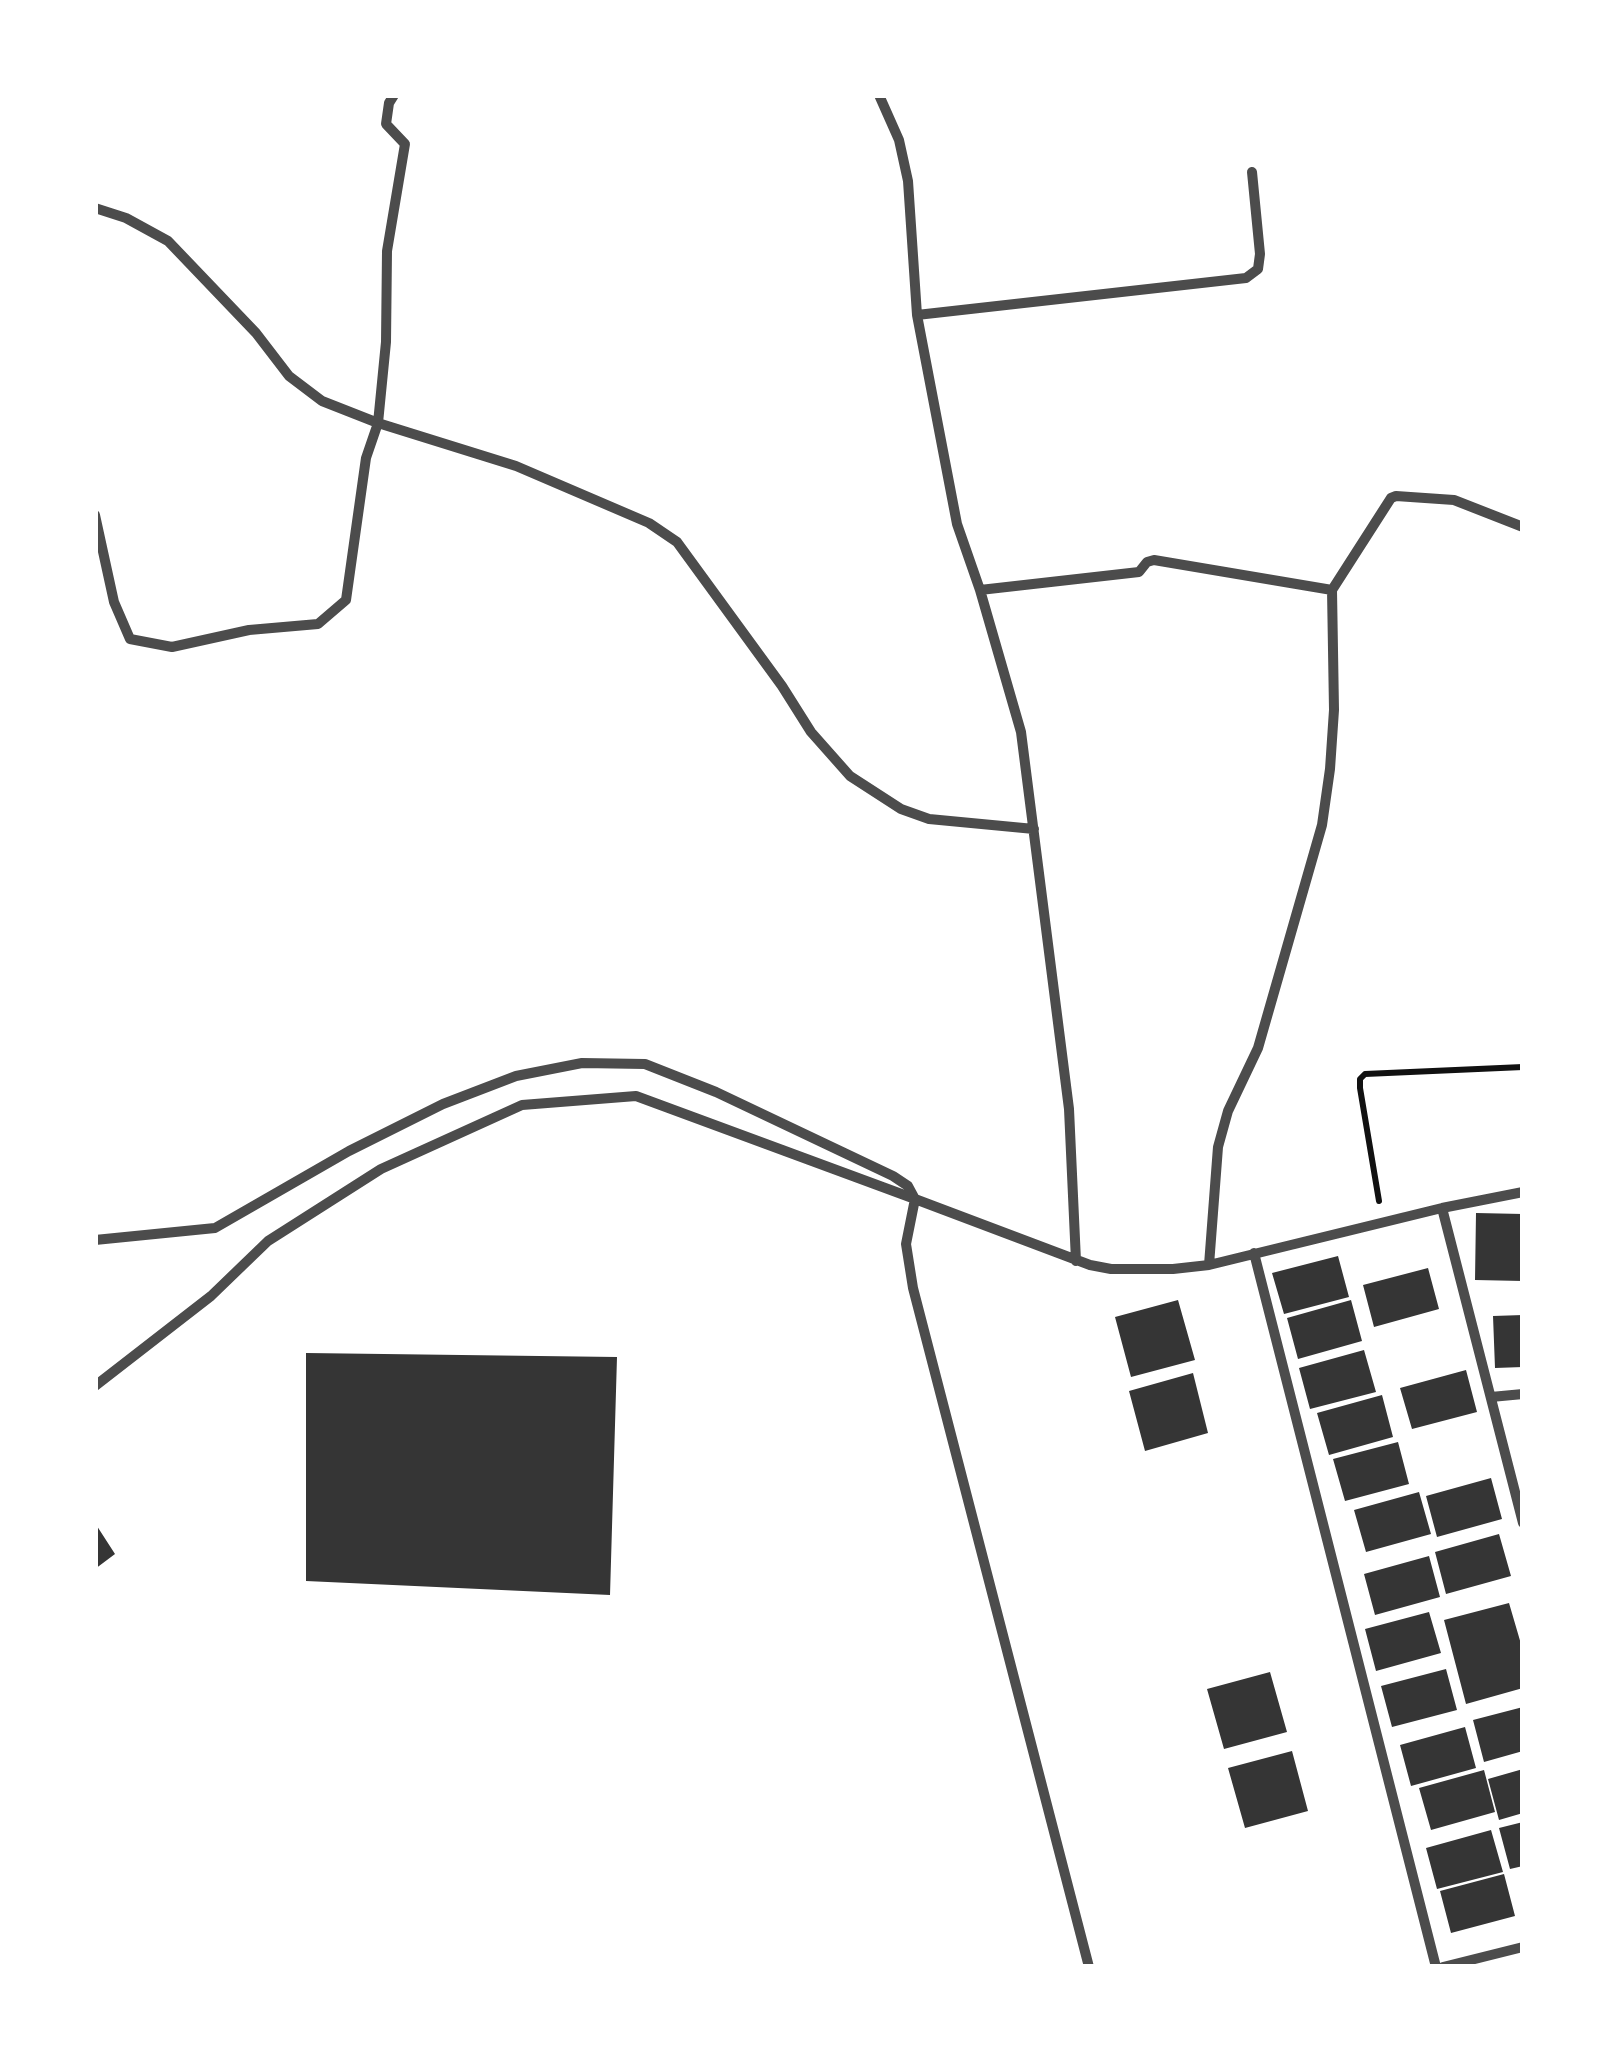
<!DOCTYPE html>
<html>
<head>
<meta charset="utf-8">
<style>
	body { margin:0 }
	#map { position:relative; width:1618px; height:2062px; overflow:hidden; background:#fff; font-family:"Space Grotesk",sans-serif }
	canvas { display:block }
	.frame { position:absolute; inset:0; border:98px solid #fff; pointer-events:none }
</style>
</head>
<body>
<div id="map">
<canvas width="1618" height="2062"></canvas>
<div class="frame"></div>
</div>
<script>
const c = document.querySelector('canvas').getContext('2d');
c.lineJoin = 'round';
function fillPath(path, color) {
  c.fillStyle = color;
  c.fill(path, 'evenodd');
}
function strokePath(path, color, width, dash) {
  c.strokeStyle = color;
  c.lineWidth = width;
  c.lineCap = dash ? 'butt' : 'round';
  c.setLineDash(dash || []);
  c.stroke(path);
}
fillPath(new Path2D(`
	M 1476,1213 L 1523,1214 L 1523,1281 L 1475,1280 Z
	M 1338,1256 L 1349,1297 L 1284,1314 L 1272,1273 Z
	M 1428,1268 L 1439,1309 L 1374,1327 L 1363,1285 Z
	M 1178,1300 L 1195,1360 L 1131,1377 L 1115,1317 Z
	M 1351,1300 L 1362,1341 L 1298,1359 L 1287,1318 Z
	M 1523,1315 L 1523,1367 L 1495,1368 L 1493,1316 Z
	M 1364,1350 L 1376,1392 L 1310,1409 L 1299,1368 Z
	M 306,1353 L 617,1357 L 610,1595 L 306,1581 Z
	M 1466,1370 L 1477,1412 L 1412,1429 L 1400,1388 Z
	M 1193,1373 L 1208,1433 L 1145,1451 L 1129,1391 Z
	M 1382,1395 L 1393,1437 L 1329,1455 L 1317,1413 Z
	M 1398,1442 L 1409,1484 L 1345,1501 L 1333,1459 Z
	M 1491,1478 L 1502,1519 L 1437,1537 L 1426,1496 Z
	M 1419,1492 L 1431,1534 L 1366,1552 L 1354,1510 Z
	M 95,1523 L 115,1554 L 95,1569 Z
	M 1499,1534 L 1511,1576 L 1446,1594 L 1435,1552 Z
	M 1429,1556 L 1440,1597 L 1375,1615 L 1364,1574 Z
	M 1509,1603 L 1521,1644 L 1523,1688 L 1466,1704 L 1444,1620 Z
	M 1429,1612 L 1441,1653 L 1376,1671 L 1365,1629 Z
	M 1446,1669 L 1457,1710 L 1392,1727 L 1381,1686 Z
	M 1270,1672 L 1287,1732 L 1224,1749 L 1207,1689 Z
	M 1523,1707 L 1523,1751 L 1484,1762 L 1473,1720 Z
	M 1465,1727 L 1476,1768 L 1411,1786 L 1400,1745 Z
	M 1292,1751 L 1308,1811 L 1245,1828 L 1228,1768 Z
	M 1523,1769 L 1523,1813 L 1499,1820 L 1488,1779 Z
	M 1484,1770 L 1495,1812 L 1431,1830 L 1419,1788 Z
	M 1523,1822 L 1523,1866 L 1510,1869 L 1499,1828 Z
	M 1491,1830 L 1503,1872 L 1437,1889 L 1426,1848 Z
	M 1504,1874 L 1515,1916 L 1451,1933 L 1440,1891 Z`), '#353535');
strokePath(new Path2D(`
	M 1379,1201 L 1360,1088 L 1360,1079 L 1365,1074 L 1523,1067`), '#111', 6);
strokePath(new Path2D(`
	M 879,95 L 899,140 L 908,181 L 917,315 L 957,524 L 980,590 L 1021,732 L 1069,1109 L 1076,1261
	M 95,208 L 126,218 L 168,241 L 256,333 L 289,376 L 322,401 L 378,423 L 516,466 L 649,523 L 677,542 L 782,686 L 811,732 L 850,776 L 901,809 L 929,819 L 1034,829
	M 917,315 L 1246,278 L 1258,269 L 1260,254 L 1252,172
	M 95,515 L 114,602 L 130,639 L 172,647 L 249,630 L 318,624 L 346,600 L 366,458 L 378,423 L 386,342 L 387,251 L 405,144 L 386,124 L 389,103 L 394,95
	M 980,590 L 1139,572 L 1147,562 L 1154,560 L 1332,590
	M 1332,590 L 1391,498 L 1396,496 L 1454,500 L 1523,527
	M 1442,1208 L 1523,1523
	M 95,1240 L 215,1228 L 349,1151 L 443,1104 L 516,1076 L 582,1063 L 645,1064 L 716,1092 L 893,1176 L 908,1186 L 915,1199 L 1090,1265 L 1111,1269 L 1173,1269 L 1209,1265 L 1442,1208 L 1523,1192
	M 1254,1253 L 1436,1967
	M 1209,1265 L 1218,1147 L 1228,1111 L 1258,1048 L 1322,825 L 1330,769 L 1334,710 L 1332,590
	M 95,1386 L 211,1296 L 268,1241 L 381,1169 L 522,1105 L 636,1096 L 915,1199 L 906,1244 L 913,1288 L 1089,1967
	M 1491,1397 L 1523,1394
	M 1443,1967 L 1523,1947`), '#4c4c4c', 10);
</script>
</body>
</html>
